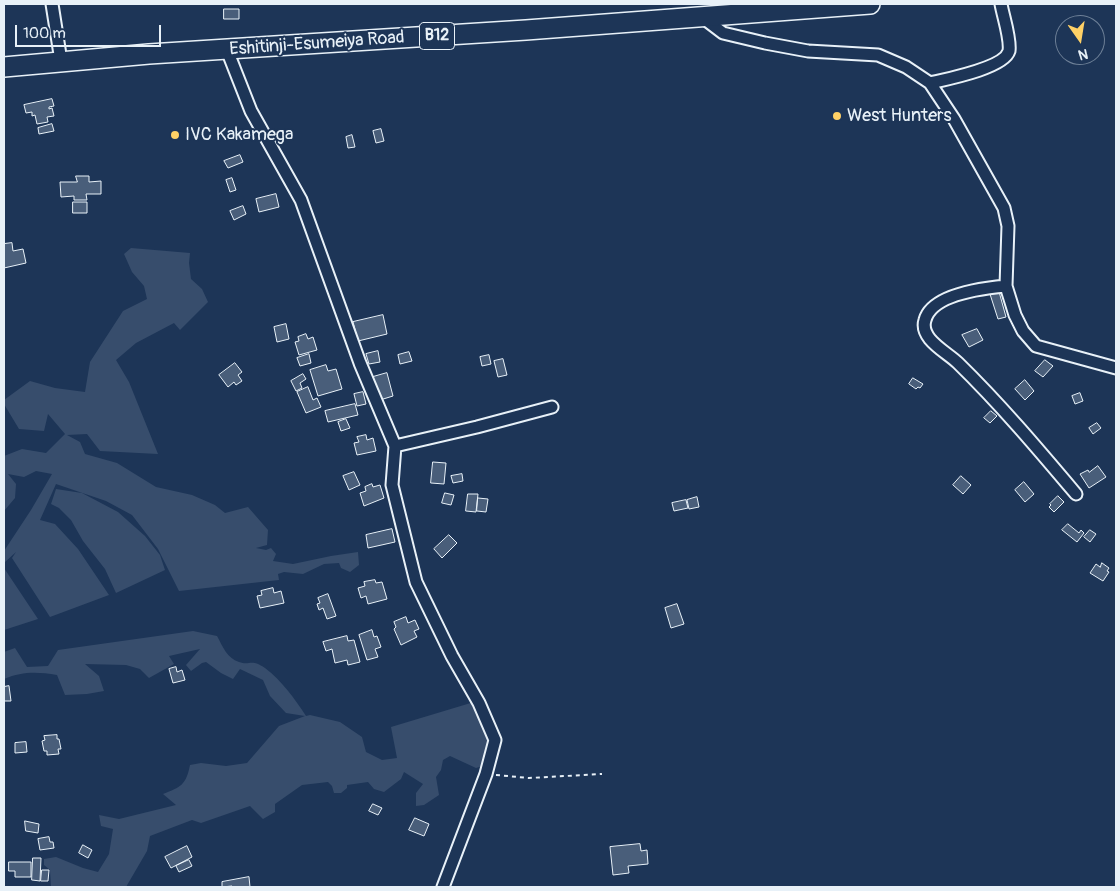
<!DOCTYPE html>
<html>
<head>
<meta charset="utf-8">
<style>
	body { margin:0 }
	#map { position:relative; width:1120px; height:891px; overflow:hidden; background:#1d3557; font-family:Pangolin,sans-serif }
	canvas { display:block }
	.frame { position:absolute; inset:0; border:5px solid #e8f1f8; pointer-events:none }
	.north { position:absolute; left:1055px; top:15px; width:50px; height:50px; box-sizing:border-box; background:#1d3557; border:1px solid #6e8097; border-radius:50%; rotate:167deg; font-size:14px; font-weight:700; line-height:20px; text-align:center; color:#e8f1f8 }
	.north::after { content:''; display:block; margin:auto; width:18px; height:22px; background:#ffd166; clip-path:polygon(50% 0,100% 100%,50% 72%,0 100%) }
	.scale { position:absolute; left:15px; top:25px; width:146px; height:22px; box-sizing:border-box; border:2px solid #e8f1f8; border-top:0; padding-left:6px; font-size:15px; line-height:18px; white-space:nowrap; color:#e8f1f8; -webkit-text-stroke:4px #1d3557; paint-order:stroke }
</style>
</head>
<body>
<div id="map">
<canvas width="1120" height="891"></canvas>
<div class="frame"></div>
<div class="north">N</div>
<div class="scale">100 m</div>
</div>
<script>
const c = document.querySelector('canvas').getContext('2d');
c.lineJoin = 'round';
function fillPath(path, color) {
  c.fillStyle = color;
  c.fill(path, 'evenodd');
}
function strokePath(path, color, width, dash) {
  c.strokeStyle = color;
  c.lineWidth = width;
  c.lineCap = dash ? 'butt' : 'round';
  c.setLineDash(dash || []);
  c.stroke(path);
}
function drawText(font, color, halo, rows, align = 'center') {
  c.font = font + ' Pangolin,sans-serif';
  c.lineWidth = 4;
  c.setLineDash([]);
  c.textBaseline = 'middle';
  c.strokeStyle = halo;
  c.fillStyle = color;
  for (const [text, x, y, turn = 0] of rows) {
    c.save();
    c.translate(x, y);
    c.rotate((+turn || 0) * Math.PI / 180);
    c.textAlign = isNaN(turn) ? turn : align;
    if (halo) c.strokeText(text, 0, 0);
    c.fillText(text, 0, 0);
    c.restore();
  }
}
fillPath(new Path2D(`
	M 131,248 L 190,253 L 189,263 L 191,279 L 202,289 L 208,302 L 180,330 L 174,323 L 136,343 L 116,360 L 129,382 L 158,454 L 100,451 L 87,434 L 67,435 L 80,442 L 85,454 L 117,463 L 156,487 L 192,495 L 215,505 L 225,513 L 248,507 L 268,530 L 267,545 L 256,548 L 266,550 L 271,548 L 276,554 L 273,561 L 293,564 L 331,556 L 358,552 L 359,565 L 350,572 L 341,568 L 339,563 L 324,564 L 303,574 L 284,572 L 278,574 L 279,580 L 179,591 L 158,549 L 132,515 L 106,501 L 56,484 L 40,520 L 55,524 L 78,549 L 109,595 L 50,617 L 12,558 L 16,552 L 4,563 L 4,551 L 31,510 L 52,474 L 36,471 L 24,477 L 8,474 L 16,484 L 15,498 L 4,511 L 4,456 L 22,449 L 46,453 L 65,434 L 48,414 L 44,431 L 19,429 L 4,404 L 4,400 L 30,381 L 55,388 L 85,392 L 90,362 L 123,311 L 147,299 L 144,286 L 132,272 L 124,254 Z
	M 56,489 L 82,493 L 118,512 L 145,536 L 160,555 L 165,570 L 116,593 L 105,569 L 83,541 L 71,520 L 59,508 L 51,504 Z
	M 4,568 L 38,619 L 4,630 Z
	M 193,631 L 217,636 C 223,647 227,658 239,662 C 250,666 251,658 265,668 C 282,681 295,699 306,716 L 310,715 L 340,722 L 362,737 L 366,752 L 382,760 L 397,758 L 391,727 L 474,702 L 491,743 L 483,766 L 476,768 L 450,756 L 443,760 L 441,770 L 436,777 L 439,795 L 424,805 L 416,806 L 416,793 L 423,784 L 404,772 L 401,779 L 384,792 L 374,789 L 368,782 L 347,785 L 347,788 L 341,793 L 334,793 L 332,786 L 328,782 L 302,785 L 275,804 L 275,812 L 263,819 L 250,806 L 201,823 L 192,820 L 150,836 L 147,851 L 126,887 L 51,887 L 50,870 L 44,865 L 44,859 L 56,857 L 83,868 L 98,872 L 109,854 L 113,829 L 101,826 L 99,815 L 119,819 L 176,805 L 163,794 C 181,787 186,785 190,765 L 201,763 L 226,766 L 247,763 L 279,726 L 305,716 L 286,713 L 270,696 L 263,680 L 240,669 L 233,679 L 221,673 L 206,662 L 202,663 L 191,671 L 186,665 L 200,649 L 169,656 L 174,664 L 149,678 L 140,669 L 126,665 L 85,664 L 99,676 L 104,691 L 87,694 L 65,695 L 57,675 C 38,672 23,671 4,679 L 4,652 L 15,648 L 27,667 L 48,666 L 58,650 Z`), '#374d6c');
const building = new Path2D(`
	M 224,9 L 239,9 L 239,19 L 224,19 Z
	M 52,99 L 54,106 L 49,107 L 49,109 L 52,108 L 54,116 L 47,117 L 48,122 L 37,124 L 35,115 L 32,116 L 32,112 L 26,113 L 24,105 Z
	M 52,124 L 54,131 L 39,134 L 38,128 Z
	M 381,129 L 384,141 L 376,143 L 373,131 Z
	M 352,135 L 355,147 L 348,148 L 346,137 Z
	M 240,155 L 243,162 L 228,168 L 224,161 Z
	M 76,176 L 89,176 L 89,182 L 101,181 L 101,194 L 86,194 L 87,200 L 74,200 L 74,196 L 61,197 L 60,182 L 77,182 Z
	M 232,178 L 236,190 L 230,192 L 226,180 Z
	M 276,194 L 279,207 L 259,212 L 256,199 Z
	M 73,202 L 87,202 L 87,213 L 73,213 Z
	M 243,206 L 246,214 L 234,220 L 230,211 Z
	M 12,243 L 13,251 L 23,249 L 26,263 L 4,268 L 4,244 Z
	M 998,288 L 1006,317 L 998,319 L 989,291 Z
	M 383,315 L 387,334 L 358,341 L 353,322 Z
	M 286,324 L 289,339 L 277,342 L 274,327 Z
	M 977,329 L 983,340 L 969,347 L 962,335 Z
	M 306,334 L 308,339 L 313,337 L 317,350 L 299,355 L 295,342 L 299,341 L 298,337 Z
	M 378,351 L 380,362 L 369,364 L 366,354 Z
	M 409,352 L 412,361 L 400,364 L 398,355 Z
	M 309,354 L 311,363 L 300,366 L 297,358 Z
	M 489,355 L 491,364 L 482,366 L 480,357 Z
	M 503,359 L 507,375 L 498,377 L 494,361 Z
	M 1045,360 L 1053,366 L 1043,377 L 1035,371 Z
	M 235,363 L 242,372 L 238,375 L 242,381 L 236,385 L 234,382 L 228,387 L 219,375 Z
	M 326,365 L 328,371 L 336,369 L 342,389 L 318,396 L 310,370 Z
	M 387,373 L 393,396 L 380,400 L 373,377 Z
	M 303,374 L 306,379 L 300,383 L 302,388 L 296,391 L 291,381 Z
	M 913,378 L 923,384 L 920,388 L 918,387 L 916,389 L 909,384 Z
	M 1025,380 L 1034,391 L 1025,400 L 1015,389 Z
	M 308,387 L 313,400 L 317,398 L 321,407 L 306,413 L 297,392 Z
	M 363,392 L 366,404 L 357,406 L 354,394 Z
	M 1080,393 L 1083,401 L 1075,404 L 1072,396 Z
	M 355,404 L 358,415 L 328,422 L 325,411 Z
	M 991,411 L 997,416 L 990,423 L 984,418 Z
	M 346,419 L 350,428 L 341,431 L 338,422 Z
	M 1097,423 L 1101,428 L 1093,434 L 1089,428 Z
	M 366,435 L 367,440 L 373,438 L 376,451 L 357,455 L 354,443 L 359,442 L 357,437 Z
	M 433,462 L 446,463 L 444,484 L 431,483 Z
	M 1098,466 L 1106,477 L 1089,488 L 1080,474 L 1088,470 L 1089,472 Z
	M 354,472 L 360,485 L 349,490 L 343,476 Z
	M 462,474 L 463,481 L 453,483 L 451,476 Z
	M 961,476 L 971,485 L 963,494 L 953,485 Z
	M 1024,482 L 1034,494 L 1025,502 L 1015,490 Z
	M 372,484 L 373,487 L 380,485 L 384,498 L 364,506 L 360,493 L 366,491 L 365,487 Z
	M 445,493 L 454,495 L 451,505 L 442,503 Z
	M 468,494 L 478,494 L 476,512 L 466,511 Z
	M 1058,496 L 1064,502 L 1054,512 L 1049,507 L 1051,505 L 1050,504 Z
	M 697,497 L 699,507 L 689,509 L 687,500 Z
	M 478,498 L 488,499 L 486,512 L 477,511 Z
	M 686,500 L 688,508 L 674,511 L 672,503 Z
	M 1068,524 L 1079,533 L 1081,530 L 1084,533 L 1077,542 L 1062,530 Z
	M 392,529 L 395,542 L 368,548 L 366,535 Z
	M 1090,530 L 1096,534 L 1090,542 L 1084,537 Z
	M 449,535 L 457,543 L 442,558 L 434,549 Z
	M 1102,563 L 1109,568 L 1107,571 L 1109,572 L 1103,581 L 1090,573 L 1096,564 L 1100,567 Z
	M 375,580 L 376,583 L 382,582 L 387,599 L 368,604 L 366,596 L 361,598 L 358,588 L 365,586 L 364,582 Z
	M 273,588 L 274,593 L 281,591 L 284,603 L 260,608 L 257,596 L 262,595 L 261,591 Z
	M 328,594 L 336,616 L 327,619 L 323,608 L 319,610 L 317,604 L 320,603 L 318,598 Z
	M 677,604 L 684,624 L 671,628 L 665,608 Z
	M 406,617 L 408,623 L 415,620 L 419,629 L 414,631 L 417,637 L 401,645 L 394,629 L 396,627 L 394,622 Z
	M 372,630 L 374,637 L 377,636 L 381,647 L 375,649 L 378,657 L 367,660 L 359,635 Z
	M 347,636 L 348,641 L 354,640 L 360,662 L 348,665 L 347,660 L 335,663 L 332,649 L 326,651 L 323,642 Z
	M 176,667 L 177,672 L 182,670 L 185,680 L 173,683 L 169,669 Z
	M 9,686 L 11,701 L 4,701 L 4,687 Z
	M 57,735 L 57,739 L 59,739 L 61,749 L 58,749 L 59,754 L 47,755 L 47,751 L 44,751 L 42,741 L 45,740 L 44,736 Z
	M 26,742 L 27,752 L 15,753 L 15,743 Z
	M 373,804 L 382,808 L 378,815 L 369,811 Z
	M 415,818 L 429,824 L 424,836 L 409,830 Z
	M 25,821 L 39,824 L 38,833 L 26,831 Z
	M 49,837 L 50,842 L 53,842 L 54,848 L 40,850 L 38,839 Z
	M 640,844 L 641,851 L 647,850 L 648,864 L 628,866 L 629,873 L 613,875 L 610,847 Z
	M 83,845 L 92,850 L 88,858 L 79,853 Z
	M 187,846 L 192,857 L 171,868 L 165,857 Z
	M 33,858 L 41,858 L 40,881 L 32,880 Z
	M 189,860 L 192,866 L 179,872 L 176,866 Z
	M 9,862 L 31,862 L 31,877 L 15,877 L 15,871 L 9,871 Z
	M 42,870 L 49,870 L 48,881 L 41,881 Z
	M 249,877 L 250,887 L 232,887 L 232,886 L 222,887 L 222,882 Z`);
fillPath(building, '#495e7a');
strokePath(building, '#e8f1f8', 1);
const minor = new Path2D(`
	M 52,4 L 61,61
	M 702,17 L 723,33 L 765,43 L 808,51 L 878,55 L 906,67 L 930,83 L 954,119 L 1004,208 L 1008,226 L 1006,286 L 1015,315 L 1023,331 L 1036,346 L 1116,368
	M 227,50 L 251,111 L 301,200 L 360,363 L 395,446 L 392,485 L 416,582 L 452,656 L 479,703 L 495,740 L 486,774 L 443,887
	M 930,83 C 947,79 1004,68 1009,51 C 1011,39 1003,16 1001,4
	M 1006,286 C 984,288 932,294 925,320 C 919,339 947,352 958,363 C 1000,404 1038,449 1076,494
	M 395,446 L 477,427 L 552,407`);
const trunk = new Path2D(`
	M 4,67 L 149,54 L 526,30 L 870,4`);
strokePath(minor, '#e8f1f8', 15);
strokePath(trunk, '#e8f1f8', 22);
strokePath(new Path2D(`
	M 496,775 L 529,778 L 602,774`), '#e8f1f8', 2, [4, 4]);
strokePath(minor, '#1d3557', 11);
strokePath(trunk, '#1d3557', 19);
for (const [x, y, r, color] of [
	[837,116,5,"#ffd166"],
	[175,135,5,"#ffd166"]
]) {
  const dot = new Path2D();
  dot.arc(x, y, r, 0, 2 * Math.PI);
  c.fillStyle = color;
  c.fill(dot);
  strokePath(dot, '#1d3557', 2);
}
for (const [x, y, w] of [
	[437,36,35]
]) {
  const box = new Path2D();
  box.roundRect(x - w / 2, y - 13.5, w, 27, 4);
  c.fillStyle = '#1d3557';
  c.fill(box);
  strokePath(box, '#e8f1f8', 1);
}
drawText('bold 16px', '#e8f1f8', null, [
	["B12",437,36]
]);
drawText('18px', '#e8f1f8', '#1d3557', [
	["Eshitinji-Esumeiya Road",317,44,-4]
]);
drawText('18px', '#e8f1f8', '#1d3557', [
	["West Hunters",847,116],
	["IVC Kakamega",185,135]
], 'left');
</script>
</body>
</html>
